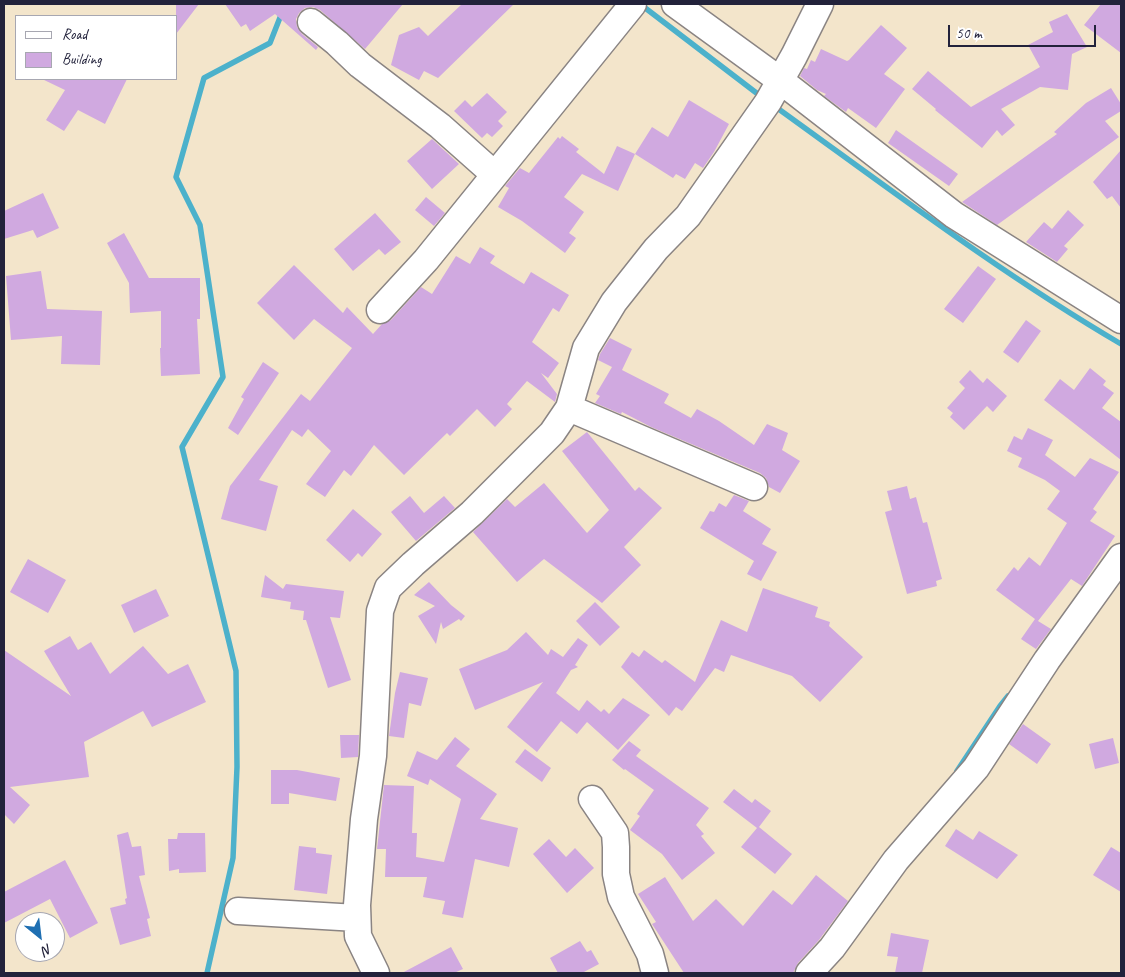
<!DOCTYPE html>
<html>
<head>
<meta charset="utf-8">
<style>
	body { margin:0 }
	#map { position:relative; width:1125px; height:977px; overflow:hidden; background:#f3e5cb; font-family:Caveat,sans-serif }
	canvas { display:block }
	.frame { position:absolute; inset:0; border:5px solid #22223b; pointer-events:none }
	.legend { position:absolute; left:15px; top:15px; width:162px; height:65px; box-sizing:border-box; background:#fff; border:1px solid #a7a7b1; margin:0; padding:6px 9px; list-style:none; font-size:15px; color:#22223b }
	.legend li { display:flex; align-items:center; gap:10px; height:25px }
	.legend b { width:25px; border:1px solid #a7a7b1 }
	.north { position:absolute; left:15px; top:912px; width:50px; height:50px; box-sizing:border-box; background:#fff; border:1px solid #a7a7b1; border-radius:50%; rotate:151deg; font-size:14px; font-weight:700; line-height:20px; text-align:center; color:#22223b }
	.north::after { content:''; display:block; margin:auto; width:18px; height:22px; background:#1f6fb2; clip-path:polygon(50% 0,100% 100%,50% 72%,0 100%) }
	.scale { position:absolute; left:948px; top:25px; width:148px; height:22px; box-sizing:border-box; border:2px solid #22223b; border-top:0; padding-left:6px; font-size:15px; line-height:18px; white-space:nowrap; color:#22223b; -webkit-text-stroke:4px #fff; paint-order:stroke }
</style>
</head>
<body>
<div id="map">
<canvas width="1125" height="977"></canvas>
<div class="frame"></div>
<ul class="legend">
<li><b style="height:6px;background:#fff"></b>Road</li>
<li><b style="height:14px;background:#d0a9e0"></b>Building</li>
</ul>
<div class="north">N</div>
<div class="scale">50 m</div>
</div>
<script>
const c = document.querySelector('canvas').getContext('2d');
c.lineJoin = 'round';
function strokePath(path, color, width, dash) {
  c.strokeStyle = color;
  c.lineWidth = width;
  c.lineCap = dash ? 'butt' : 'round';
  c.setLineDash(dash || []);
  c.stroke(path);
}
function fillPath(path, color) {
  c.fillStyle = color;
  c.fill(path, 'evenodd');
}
strokePath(new Path2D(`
	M 640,4 L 763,98
	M 773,105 C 887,187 1000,273 1121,344
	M 957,771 L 1000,706 L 1008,696
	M 207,973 L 233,858 L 237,767 L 236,671 L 182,447 L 223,377 L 200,225 L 176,177 L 204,78 L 270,43 L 281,15 L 291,4`), '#4cb1cb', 5.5);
fillPath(new Path2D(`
	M 176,4 L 199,4 L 176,34 Z
	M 225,4 L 403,4 L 365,49 L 320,10 L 313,7 L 305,8 L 299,13 L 296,19 L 297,27 L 302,34 L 318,47 L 316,50 L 275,14 L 250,31 L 246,24 L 241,27 Z
	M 462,4 L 514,4 L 438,78 L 424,71 L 419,80 L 391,65 L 399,35 L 419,27 L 428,36 Z
	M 1101,4 L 1121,4 L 1121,53 L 1084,25 Z
	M 1067,14 L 1087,47 L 1072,54 L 1068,90 L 1040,87 L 1001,109 L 1015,125 L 1002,136 L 997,130 L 982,148 L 935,110 L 936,109 L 912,89 L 928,71 L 971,107 L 1040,67 L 1028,45 L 1053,32 L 1049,22 Z
	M 881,25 L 907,48 L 884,74 L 905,89 L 876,128 L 848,108 L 846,112 L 824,96 L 826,94 L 817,90 L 800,76 L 804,68 L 807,69 L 811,60 L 815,62 L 821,49 L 847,61 L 849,60 Z
	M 42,79 L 127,79 L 105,124 L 78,110 L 64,131 L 46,120 L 65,90 Z
	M 1111,88 L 1121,104 L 1121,111 L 1105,121 L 1119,137 L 997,225 L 962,202 L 1057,134 L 1054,132 L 1086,103 Z
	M 487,93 L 507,112 L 498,121 L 503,126 L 492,137 L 487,133 L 482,138 L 454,111 L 465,100 L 472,107 Z
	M 689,100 L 729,124 L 714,152 L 703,168 L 695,163 L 685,179 L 676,174 L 673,178 L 635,154 L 652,127 L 668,137 Z
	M 896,130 L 958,174 L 949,186 L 888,143 Z
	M 562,136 L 579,149 L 576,152 L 604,174 L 617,146 L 635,154 L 618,191 L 582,174 L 564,197 L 584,212 L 569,233 L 576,238 L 565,253 L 522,221 L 498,207 L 509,188 L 505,186 L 520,168 L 529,173 L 558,137 L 560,139 Z
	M 432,139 L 459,164 L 432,189 L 407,161 Z
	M 1121,150 L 1121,208 L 1112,196 L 1107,199 L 1093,182 Z
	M 43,193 L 59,228 L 37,238 L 33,230 L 4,239 L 4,211 Z
	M 426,197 L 445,213 L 434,226 L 415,210 Z
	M 1068,210 L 1084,225 L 1064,246 L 1068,249 L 1057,262 L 1026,242 L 1044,222 L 1052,229 Z
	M 375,213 L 401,242 L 385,255 L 379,249 L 353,271 L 334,249 Z
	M 124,233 L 149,278 L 200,278 L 200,319 L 197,319 L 200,374 L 161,376 L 160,348 L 161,348 L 161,311 L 130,313 L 129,283 L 107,243 Z
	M 480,247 L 495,256 L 490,263 L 524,284 L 531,272 L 569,295 L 559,312 L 553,308 L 532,342 L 559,363 L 548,378 L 541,373 L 557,394 L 555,402 L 527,381 L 507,404 L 512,409 L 495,427 L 477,409 L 450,436 L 447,433 L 404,475 L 374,445 L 351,476 L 344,470 L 325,497 L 306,484 L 331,451 L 308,429 L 302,437 L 292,430 L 259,480 L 278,486 L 266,531 L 221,519 L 230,486 L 301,394 L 310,401 L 352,348 L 314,319 L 294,340 L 257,303 L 294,265 L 343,313 L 347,307 L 373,334 L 382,324 L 391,320 L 421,287 L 432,294 L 456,256 L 470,264 Z
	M 978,266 L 996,279 L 963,323 L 944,309 Z
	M 41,271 L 47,309 L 102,311 L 100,365 L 61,364 L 62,336 L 11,340 L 6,276 Z
	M 1026,320 L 1041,331 L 1018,363 L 1003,352 Z
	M 610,338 L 632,349 L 622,370 L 669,394 L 664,403 L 691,418 L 697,409 L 719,421 L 754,445 L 767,424 L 788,433 L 782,450 L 800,461 L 780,493 L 769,487 L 766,478 L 760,473 L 651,427 L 622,412 L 621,414 L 595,403 L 600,396 L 596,394 L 612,367 L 598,360 L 600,354 Z
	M 263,362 L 279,373 L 238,435 L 228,428 L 244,399 L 241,397 Z
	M 1090,368 L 1106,381 L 1103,385 L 1114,393 L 1102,408 L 1121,422 L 1121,460 L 1044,400 L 1060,379 L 1074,390 Z
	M 970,370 L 983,383 L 987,378 L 1007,396 L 993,412 L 987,406 L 964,430 L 950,417 L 953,413 L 947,408 L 965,388 L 959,382 Z
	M 1028,428 L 1053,440 L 1045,455 L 1075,477 L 1090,458 L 1119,472 L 1093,509 L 1097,512 L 1090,521 L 1115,536 L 1082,586 L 1071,579 L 1038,621 L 1051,629 L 1036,649 L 1021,639 L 1035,619 L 996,590 L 1014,567 L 1018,571 L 1029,557 L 1040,566 L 1067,523 L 1047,509 L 1060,491 L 1045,480 L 1018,467 L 1022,458 L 1007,451 L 1014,436 L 1022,440 Z
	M 587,432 L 635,491 L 639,487 L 662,508 L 624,547 L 641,565 L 602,603 L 544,559 L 517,582 L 473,532 L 507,499 L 515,507 L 544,483 L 587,533 L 609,510 L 562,451 Z
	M 907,486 L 910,499 L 916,497 L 923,523 L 927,522 L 942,579 L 936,581 L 937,586 L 907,594 L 885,512 L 892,510 L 887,491 Z
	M 734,495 L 749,501 L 743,511 L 771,529 L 762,544 L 777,552 L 761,581 L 747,574 L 754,561 L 700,528 L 710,511 L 714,512 L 719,503 L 726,507 Z
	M 410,496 L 424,513 L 444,496 L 455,508 L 416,541 L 391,512 Z
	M 353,509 L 382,534 L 362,557 L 358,553 L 350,562 L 326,540 Z
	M 28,559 L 66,580 L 48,613 L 10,592 Z
	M 265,575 L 283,589 L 286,584 L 344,591 L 340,618 L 330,617 L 351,680 L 328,688 L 306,620 L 303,620 L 304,611 L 290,609 L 291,602 L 261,597 Z
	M 429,582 L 451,605 L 465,616 L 461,621 L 459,619 L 443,629 L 441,622 L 436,644 L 418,616 L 435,606 L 414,595 Z
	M 763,588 L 818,607 L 815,617 L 830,622 L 829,626 L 863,657 L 820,702 L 792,676 L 731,655 L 724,672 L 715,668 L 682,711 L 676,707 L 669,716 L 621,667 L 632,652 L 639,657 L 644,650 L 662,663 L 665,660 L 695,682 L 721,620 L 747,632 Z
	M 156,589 L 169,616 L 134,633 L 121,605 Z
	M 595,602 L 620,627 L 600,646 L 576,621 Z
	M 526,632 L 548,655 L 551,649 L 563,657 L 578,638 L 588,645 L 575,665 L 578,667 L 571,670 L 556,693 L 579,711 L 587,700 L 601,712 L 604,709 L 609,714 L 623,698 L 650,715 L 618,750 L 587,722 L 577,734 L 561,721 L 537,752 L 507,727 L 543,682 L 475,710 L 459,669 L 507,650 Z
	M 70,636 L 78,650 L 91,642 L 110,674 L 143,646 L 168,674 L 188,664 L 206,702 L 152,727 L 143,711 L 84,742 L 89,777 L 10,787 L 30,805 L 14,824 L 4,814 L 4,650 L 71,696 L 44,651 Z
	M 400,672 L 428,678 L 421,706 L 409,703 L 404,738 L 389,736 L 395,693 Z
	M 1023,724 L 1051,744 L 1037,764 L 1009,744 Z
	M 340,735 L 359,735 L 358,757 L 341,758 Z
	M 455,737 L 470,749 L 456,766 L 497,794 L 480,819 L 518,828 L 509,867 L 475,859 L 463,918 L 442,914 L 445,901 L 423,897 L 427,877 L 385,877 L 386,849 L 377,849 L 384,785 L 414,786 L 412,833 L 417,833 L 416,857 L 444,862 L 461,799 L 430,779 L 428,785 L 407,776 L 417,751 L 437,760 Z
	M 1113,738 L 1119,763 L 1095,769 L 1089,744 Z
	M 629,741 L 641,750 L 636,756 L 709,808 L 696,825 L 704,834 L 701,836 L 715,853 L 682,880 L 662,854 L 630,830 L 640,816 L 637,814 L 654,790 L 625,769 L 624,770 L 612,760 Z
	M 525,749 L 551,768 L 542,782 L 515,762 Z
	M 271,770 L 297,770 L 340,778 L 336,801 L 289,793 L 289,804 L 271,804 Z
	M 734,789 L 752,803 L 755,799 L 771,811 L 759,827 L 792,854 L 775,874 L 741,847 L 757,828 L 723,802 Z
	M 956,829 L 973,840 L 979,831 L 1018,855 L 997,879 L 945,846 Z
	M 128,832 L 132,847 L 141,846 L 145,875 L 139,876 L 150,918 L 147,919 L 151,936 L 120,945 L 110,908 L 126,904 L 125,899 L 127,898 L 117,835 Z
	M 178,833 L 205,833 L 206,872 L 179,873 L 179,869 L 169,871 L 168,839 L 177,839 Z
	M 549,839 L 566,857 L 575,848 L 594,868 L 567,893 L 533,854 Z
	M 299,846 L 316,848 L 316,853 L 332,855 L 327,894 L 294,890 Z
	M 1111,847 L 1121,853 L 1121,892 L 1093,875 Z
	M 65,860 L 98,923 L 70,938 L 50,899 L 4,923 L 4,892 Z
	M 816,875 L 848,901 L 819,940 L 798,963 L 793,973 L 684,973 L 652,924 L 656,922 L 638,894 L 665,877 L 693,921 L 716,899 L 743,926 L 773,890 L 792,905 Z
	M 891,933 L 929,940 L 922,973 L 895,973 L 898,957 L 887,956 Z
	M 580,941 L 587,952 L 591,950 L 599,964 L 582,973 L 558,973 L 550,958 Z
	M 451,947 L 463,969 L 454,973 L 402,973 Z`), '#d0a9e0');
const minor = new Path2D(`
	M 675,4 L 781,81 L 954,215 L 1121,320
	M 311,22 L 337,43 L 360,65 L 440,126 L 494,174
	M 380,310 L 426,260 L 633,4
	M 569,408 L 754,487
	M 592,799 L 615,833 L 616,847 L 616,874 L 621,897 L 650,954 L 655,973
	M 238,911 L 357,918
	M 376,973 L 358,936 L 357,905 L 364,819 L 373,756 L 380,611 L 388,588 L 413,564 L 472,513 L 552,433 L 569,408 L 586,348 L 614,302 L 656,249 L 688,216 L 768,102 L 794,56 L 820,4
	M 809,973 L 832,948 L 896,860 L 976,768 L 1047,660 L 1121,557`);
strokePath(minor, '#8a8483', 29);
strokePath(minor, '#fff', 26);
</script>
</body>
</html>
